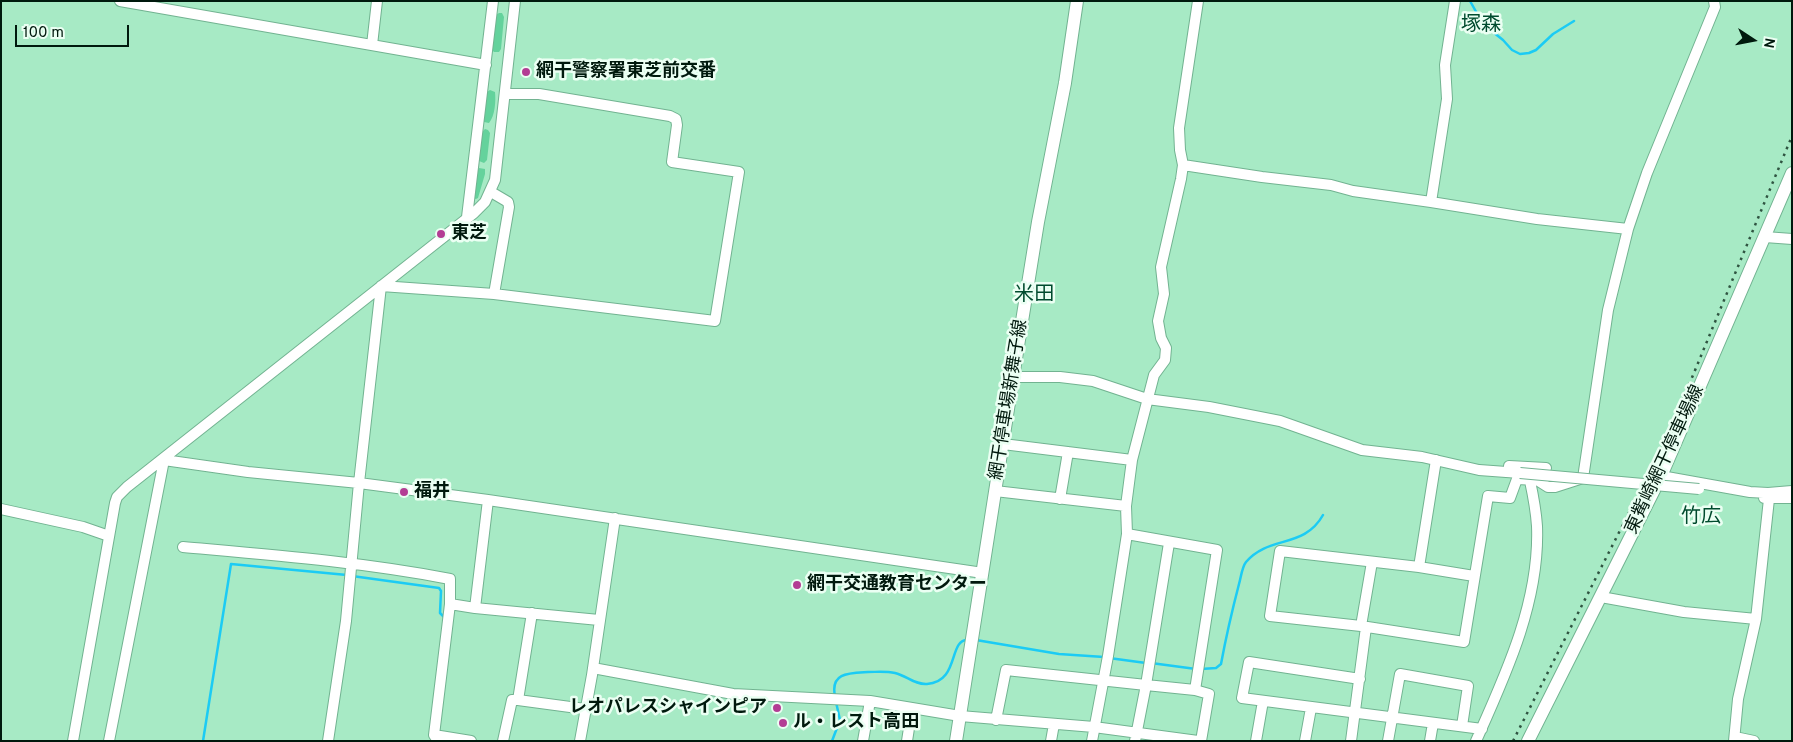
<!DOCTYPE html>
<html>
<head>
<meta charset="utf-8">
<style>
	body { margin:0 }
	#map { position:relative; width:1793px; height:742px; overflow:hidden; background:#a7eac5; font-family:Overpass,sans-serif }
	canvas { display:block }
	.frame { position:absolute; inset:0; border:2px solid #00190d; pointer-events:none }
	.north { position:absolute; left:1728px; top:15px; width:50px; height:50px; -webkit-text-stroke:4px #ebfff3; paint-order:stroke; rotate:101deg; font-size:14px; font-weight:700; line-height:20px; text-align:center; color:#00190d }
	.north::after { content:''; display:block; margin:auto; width:18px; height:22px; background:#00190d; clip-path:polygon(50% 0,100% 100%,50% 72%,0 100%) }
	.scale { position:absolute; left:15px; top:25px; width:114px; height:22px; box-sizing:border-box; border:2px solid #00190d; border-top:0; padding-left:6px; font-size:15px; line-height:18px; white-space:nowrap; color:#00190d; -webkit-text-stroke:4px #ebfff3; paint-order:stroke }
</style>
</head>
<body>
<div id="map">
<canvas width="1793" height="742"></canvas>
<div class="frame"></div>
<div class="north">N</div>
<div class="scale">100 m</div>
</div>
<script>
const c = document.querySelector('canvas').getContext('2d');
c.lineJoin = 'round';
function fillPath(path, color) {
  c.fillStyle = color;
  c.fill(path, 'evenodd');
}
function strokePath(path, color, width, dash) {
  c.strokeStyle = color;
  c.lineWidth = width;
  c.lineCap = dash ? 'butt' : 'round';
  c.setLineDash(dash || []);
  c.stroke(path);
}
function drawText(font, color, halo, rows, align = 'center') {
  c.font = font + ' Overpass,"Noto Sans JP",sans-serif';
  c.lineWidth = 5;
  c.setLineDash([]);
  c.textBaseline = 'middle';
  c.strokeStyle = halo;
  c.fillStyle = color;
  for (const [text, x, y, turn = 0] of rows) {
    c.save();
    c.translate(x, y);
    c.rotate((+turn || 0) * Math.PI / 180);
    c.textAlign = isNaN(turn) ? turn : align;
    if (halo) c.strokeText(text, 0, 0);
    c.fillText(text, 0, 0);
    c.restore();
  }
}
fillPath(new Path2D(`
	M 499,13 L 502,13 L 504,17 L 501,49 L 499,52 L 494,52 L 492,50 L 496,15 Z
	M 490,90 L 495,92 C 496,101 495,116 489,123 L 484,122 L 484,118 L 487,92 Z
	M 485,129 L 488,130 L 490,133 L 487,160 L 484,163 L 479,161 L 482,132 Z
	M 479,168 L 485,169 L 485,174 L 478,198 L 476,199 L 473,198 L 477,170 Z`), '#64d29c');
strokePath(new Path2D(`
	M 1470,1 L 1483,24 L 1503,40 L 1512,50 L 1520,54 L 1529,53 L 1536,50 L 1553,34 L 1574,21
	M 352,576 L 439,588 L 441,591 L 440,613 L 445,618
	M 976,640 L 1059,654 L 1104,657
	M 1109,658 L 1146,663
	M 1151,663 L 1196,669
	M 1201,669 L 1216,668 L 1221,664 C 1226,637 1232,611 1239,584 C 1241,577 1242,567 1246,562 C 1269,535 1304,549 1323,515
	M 835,696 C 830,672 850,673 868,672 C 877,672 886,671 895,673 C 907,676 915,685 927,684 C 960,682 948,639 968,640
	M 203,741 L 231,564 L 347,575
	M 832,741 L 840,720 L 836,702`), '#1ccbf4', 2.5);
const minor = new Path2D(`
	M 120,1 L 486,65
	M 1455,1 L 1445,65 L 1447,99 L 1431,202 L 1537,219 L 1628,229
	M 372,45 L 377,1
	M 1183,165 L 1262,177 L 1331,185 L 1353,191 L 1431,202
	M 491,192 L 508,202 L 509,207 L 494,294
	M 467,217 L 493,1
	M 1765,237 L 1792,239
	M 381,286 L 494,294 L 715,321 L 739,172 L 672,162 L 677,125 L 676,119 L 670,116 L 539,94 L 505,94
	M 1013,377 L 1060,377 L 1093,381 L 1147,399 L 1209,407 L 1280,421 L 1362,450 L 1422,457 L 1479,470 L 1520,473
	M 1003,444 L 1132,460
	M 164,460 L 248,472 L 359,483 L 488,500 L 983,573
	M 1509,466 L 1546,468
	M 1661,476 L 1750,492 L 1768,493 L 1769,499 L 1756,619 L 1738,699 L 1734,741
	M 995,491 L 1126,506
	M 1768,493 L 1792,491
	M 1764,498 L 1792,498
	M 1060,499 L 1068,452
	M 1,509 L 83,527 L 109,536
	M 1127,534 L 1217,550 L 1195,690
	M 183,547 C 272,555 362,562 450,579 L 450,604 L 434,735 L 438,741
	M 1419,567 L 1436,460
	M 1474,576 L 1419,567 L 1280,551 L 1270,616 L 1361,626 L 1464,642 L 1488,496 L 1510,498 L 1517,479 L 1537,480 L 1548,487 L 1555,487 L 1583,478 L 1608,310 L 1628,229 L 1647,173 L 1715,7 L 1714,1
	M 1601,597 L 1684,612 L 1756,619
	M 450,604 L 475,608 L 599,620
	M 475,608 L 488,500
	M 532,613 L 518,700 L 585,709
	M 1361,626 L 1372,562
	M 593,668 L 733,694 L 870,701
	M 1360,679 L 1249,662 L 1242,698 L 1482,729
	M 996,720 L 1006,670 L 1146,685 L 1195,690 L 1209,694 L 1201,741
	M 434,735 L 471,741
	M 1735,737 L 1754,741
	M 73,741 L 115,503 L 117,497 L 127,487 L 474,213 L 485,202 L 495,180 L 515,1
	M 109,741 L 164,460
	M 328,741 L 346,621 L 359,483 L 381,286
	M 503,741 L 512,700 L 518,700
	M 580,741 L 592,675 L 615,518
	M 863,741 L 870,701 L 960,716 L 1094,727 L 1198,741
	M 907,741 L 912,709
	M 1051,741 L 1054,724
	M 1092,741 L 1108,656 L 1127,534 L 1126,506 L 1132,460 L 1154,375 L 1165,360 L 1166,348 L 1161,338 L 1158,321 L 1164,294 L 1161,267 L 1181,179 L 1183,165 L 1180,150 L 1179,128 L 1198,1
	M 1135,741 L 1146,685 L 1169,543
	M 1256,741 L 1263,701
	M 1305,741 L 1311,708
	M 1351,741 L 1366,627
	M 1388,741 L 1400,674 L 1468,686 L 1462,726
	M 1430,741 L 1433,723
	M 1476,741 C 1506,674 1540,601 1537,526 C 1536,511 1533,495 1530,481`);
const major = new Path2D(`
	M 956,741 L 1013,377 L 1038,222 L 1065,83 L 1077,1
	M 1528,741 L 1661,476 L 1792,173`);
strokePath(minor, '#72b391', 12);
strokePath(major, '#72b391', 14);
strokePath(minor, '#fff', 10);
strokePath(major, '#fff', 12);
strokePath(new Path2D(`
	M 1513,741 L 1667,438 L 1792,136`), '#2f5441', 2.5, [2.5, 5]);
const minorBridge = new Path2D(`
	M 1520,473 L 1699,489`);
strokePath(minorBridge, '#72b391', 12, []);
strokePath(minorBridge, '#fff', 10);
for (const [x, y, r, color] of [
	[526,72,5,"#b33d94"],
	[441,234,5,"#b33d94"],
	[404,492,5,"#b33d94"],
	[797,585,5,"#b33d94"],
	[777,708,5,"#b33d94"],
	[783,723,5,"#b33d94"]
]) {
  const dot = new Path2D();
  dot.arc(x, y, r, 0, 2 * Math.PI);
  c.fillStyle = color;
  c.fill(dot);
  strokePath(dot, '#ebfff3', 2);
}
drawText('bold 18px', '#00190d', '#ebfff3', [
	["網干警察署東芝前交番",536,72],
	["東芝",451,234],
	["福井",414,492],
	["網干交通教育センター",807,585],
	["レオパレスシャインピア",767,708,"right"],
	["ル・レスト高田",793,723]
], 'left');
drawText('18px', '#00190d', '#ebfff3', [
	["網干停車場新舞子線",1010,400,-81],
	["東觜崎網干停車場線",1666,460,-65]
]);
drawText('20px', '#004b2e', '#ebfff3', [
	["塚森",1481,26],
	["米田",1034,296],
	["竹広",1701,518]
]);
</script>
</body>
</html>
